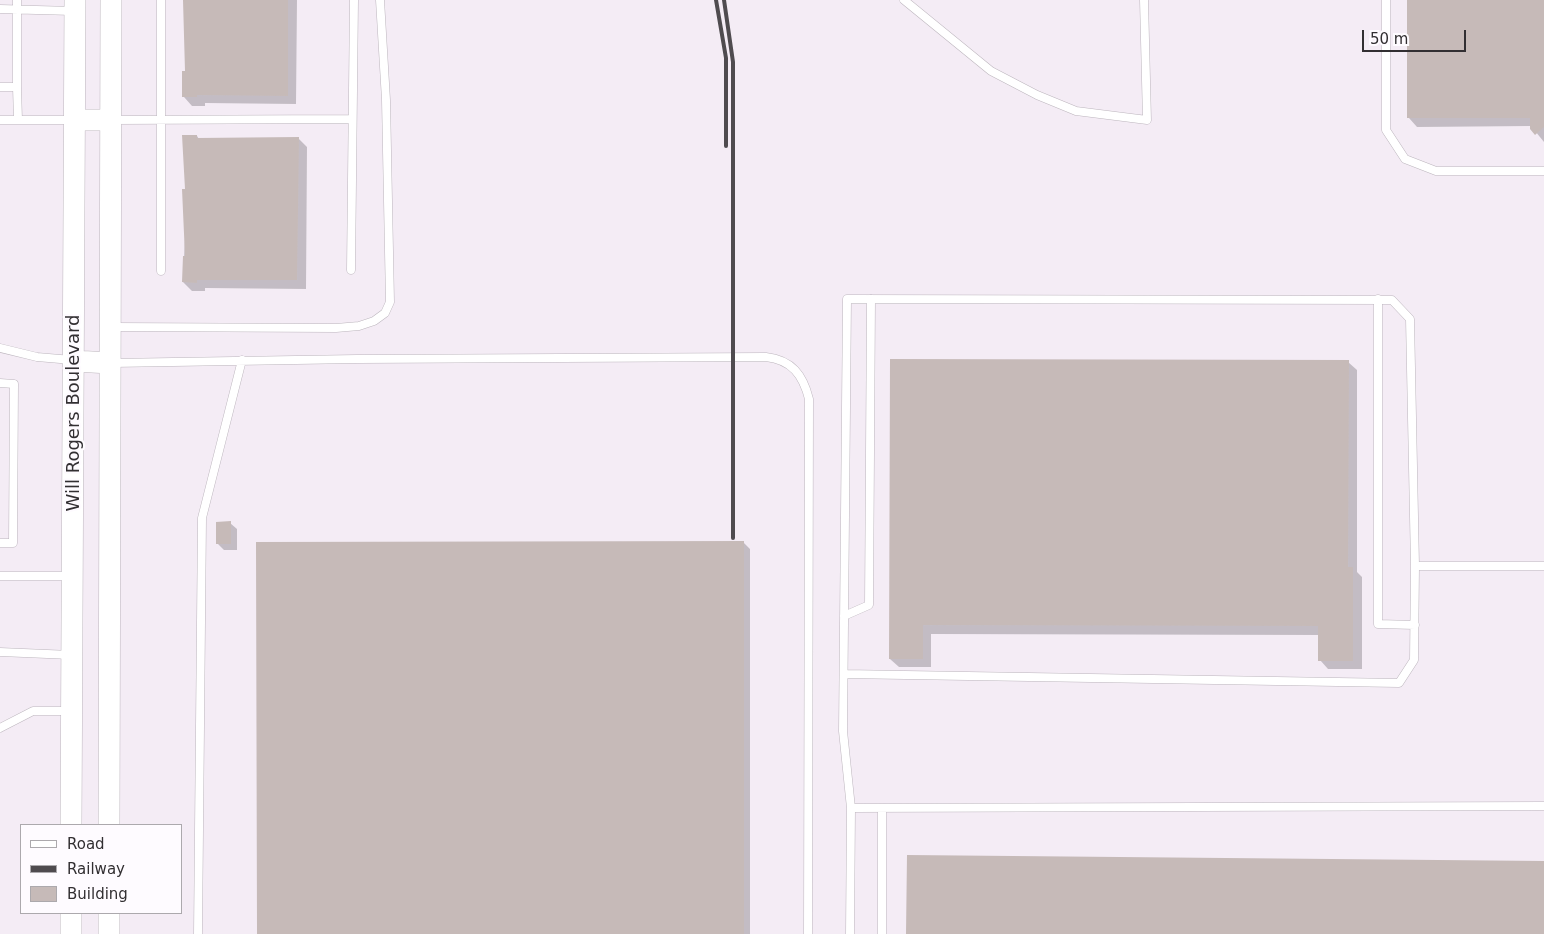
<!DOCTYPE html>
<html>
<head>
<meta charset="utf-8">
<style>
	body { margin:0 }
	#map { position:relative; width:1544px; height:934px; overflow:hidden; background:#f4ecf5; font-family:"DejaVu Sans",sans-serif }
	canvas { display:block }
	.legend { position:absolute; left:20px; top:824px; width:162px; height:90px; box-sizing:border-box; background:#fefbff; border:1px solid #aca9ad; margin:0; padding:6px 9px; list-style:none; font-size:15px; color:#322f32 }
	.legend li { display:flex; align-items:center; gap:10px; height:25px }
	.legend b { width:25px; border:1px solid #aca9ad }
	.scale { position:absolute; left:1362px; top:30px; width:104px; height:22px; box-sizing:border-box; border:2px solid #322f32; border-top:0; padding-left:6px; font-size:15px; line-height:18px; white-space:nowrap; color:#322f32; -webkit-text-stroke:4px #fefbff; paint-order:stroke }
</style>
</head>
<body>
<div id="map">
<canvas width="1544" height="934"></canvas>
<ul class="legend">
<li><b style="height:6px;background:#fff"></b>Road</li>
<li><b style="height:6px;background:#4f4b4f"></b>Railway</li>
<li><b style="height:14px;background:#c6bab8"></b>Building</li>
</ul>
<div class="scale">50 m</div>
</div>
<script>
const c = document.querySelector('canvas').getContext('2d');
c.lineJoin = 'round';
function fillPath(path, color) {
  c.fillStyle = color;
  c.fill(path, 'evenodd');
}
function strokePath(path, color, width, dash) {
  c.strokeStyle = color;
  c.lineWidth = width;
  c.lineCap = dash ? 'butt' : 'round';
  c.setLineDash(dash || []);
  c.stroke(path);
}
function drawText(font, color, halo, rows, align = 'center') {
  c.font = font + ' "DejaVu Sans",sans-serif';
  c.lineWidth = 4.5;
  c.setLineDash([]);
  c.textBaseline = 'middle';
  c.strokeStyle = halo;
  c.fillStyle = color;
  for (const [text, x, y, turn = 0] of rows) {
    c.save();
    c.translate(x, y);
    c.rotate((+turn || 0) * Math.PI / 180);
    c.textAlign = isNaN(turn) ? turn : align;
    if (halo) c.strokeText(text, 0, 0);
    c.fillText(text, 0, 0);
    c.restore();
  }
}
fillPath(new Path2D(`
	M 184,0 L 297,0 L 296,104 L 205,103 L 205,106 L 192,106 L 184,97 L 187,72 Z
	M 1409,0 L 1544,0 L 1544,142 L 1531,126 L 1417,127 L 1409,118 Z
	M 197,136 L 199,139 L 298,138 L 307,147 L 306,289 L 205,288 L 205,291 L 192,291 L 183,282 L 187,191 Z
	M 891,360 L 1348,362 L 1357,370 L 1357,572 L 1362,577 L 1362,669 L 1328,669 L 1320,660 L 1320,635 L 931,634 L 931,667 L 899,667 L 890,659 Z
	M 230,523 L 237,529 L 237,550 L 224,550 L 218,544 Z
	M 743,542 L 750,549 L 750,934 L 258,934 Z`), '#0003');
fillPath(new Path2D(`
	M 183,0 L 288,0 L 288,96 L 197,95 L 197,97 L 182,97 L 182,71 L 185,71 Z
	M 1407,0 L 1544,0 L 1544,127 L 1535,135 L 1530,129 L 1530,118 L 1407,118 Z
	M 182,135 L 197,135 L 197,138 L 299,137 L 297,280 L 197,280 L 197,283 L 182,282 L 183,256 L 185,256 L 182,189 L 185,189 Z
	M 890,359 L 1349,360 L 1348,567 L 1353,567 L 1353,661 L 1318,661 L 1318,626 L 923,625 L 923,659 L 889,659 Z
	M 231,521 L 231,544 L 216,544 L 216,522 Z
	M 744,541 L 744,934 L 257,934 L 256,542 Z
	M 907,855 L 1544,861 L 1544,934 L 906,934 Z`), '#c6bab8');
const lane = new Path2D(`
	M 161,0 L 161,271
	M 904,0 L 991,71 L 1037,95 L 1076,111 L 1147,120 L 1144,0
	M 1386,0 L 1386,130 L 1405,159 L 1436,171 L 1544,171
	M 0,9 L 73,11
	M 0,87 L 17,87 L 18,120
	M 17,87 L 17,0
	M 0,120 L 73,120
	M 113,120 L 351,119
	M 351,270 L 354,0
	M 1378,299 L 1378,624 L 1415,625
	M 112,327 L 336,328 L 359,326 L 374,321 L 385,313 L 390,302 L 386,100 L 380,0
	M 0,348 L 37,357 L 72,360
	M 112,363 L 357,359 L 766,357 C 792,360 803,375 809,399 L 808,934
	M 0,383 L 14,384 L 13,543 L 0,543
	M 0,576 L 71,576
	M 844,616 L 869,605 L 871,299
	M 0,652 L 71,655
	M 844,674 L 1399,683 L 1414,660 L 1415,566
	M 0,728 L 33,711 L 71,711
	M 851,808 L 843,731 L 847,299 L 1392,300 L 1410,319 L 1415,566 L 1544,566
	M 198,934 L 202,518 L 242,360
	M 850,934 L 851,808 L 1544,806
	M 882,934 L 882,808`);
const secondary = new Path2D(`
	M 75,120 L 111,120
	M 74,361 L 110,363
	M 71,825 L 75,0
	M 109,825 L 111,0
	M 71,934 L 71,913
	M 109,934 L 109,913`);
strokePath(lane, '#bcb5bd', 9);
strokePath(secondary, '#bcb5bd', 22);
strokePath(lane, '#fff', 8);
strokePath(secondary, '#fff', 21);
strokePath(new Path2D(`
	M 716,0 L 726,58 L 726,146
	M 724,0 L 733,62 L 733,538`), '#4f4b4f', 4);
drawText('18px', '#322f32', '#fefbff', [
	["Will Rogers Boulevard",74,413,-90]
]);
</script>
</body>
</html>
